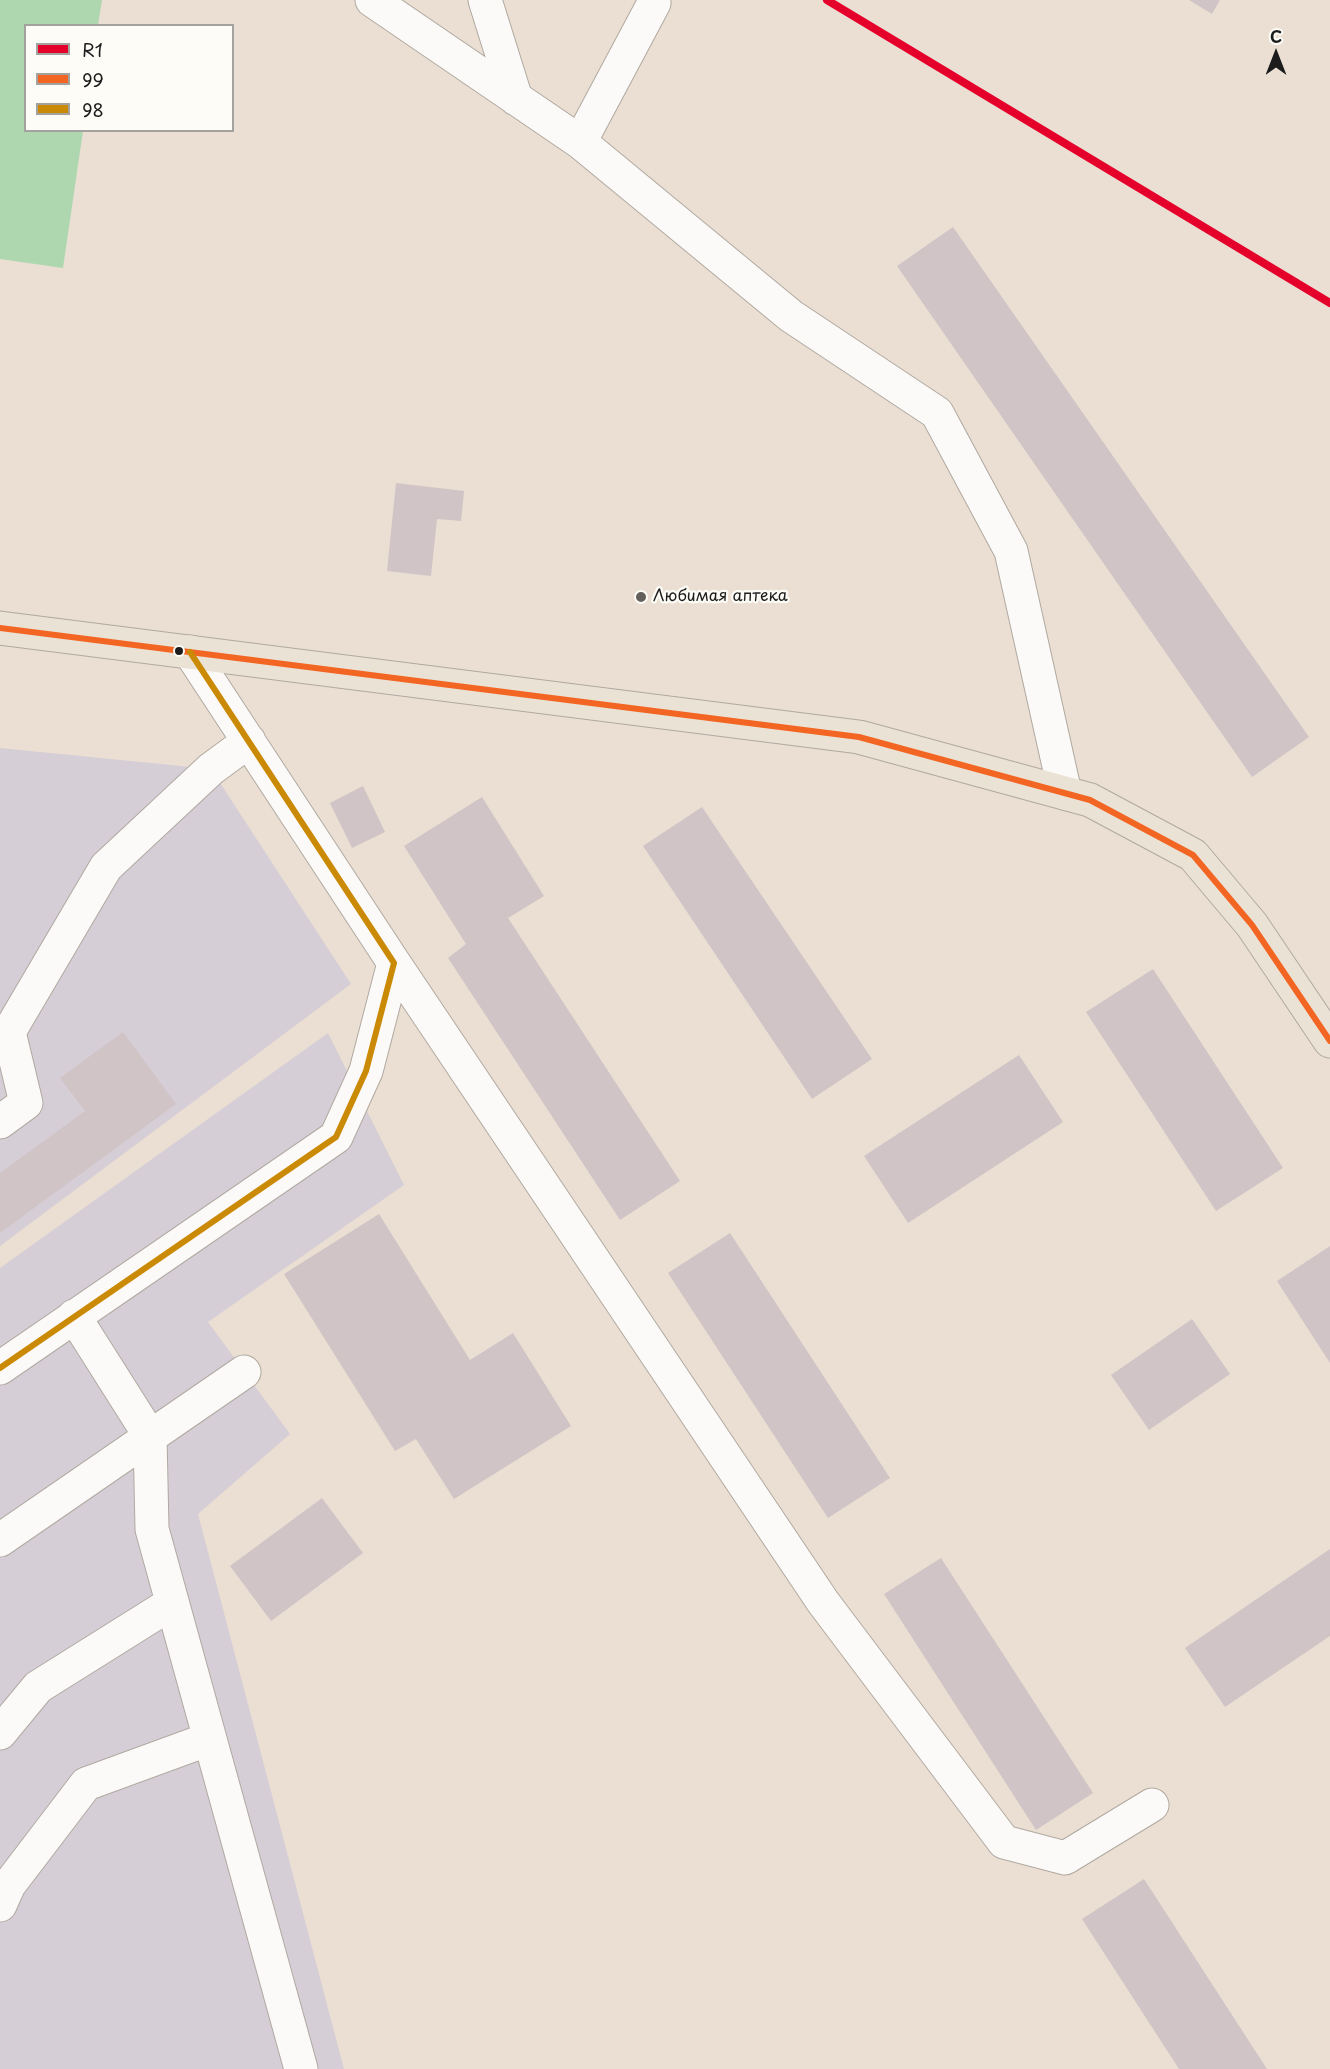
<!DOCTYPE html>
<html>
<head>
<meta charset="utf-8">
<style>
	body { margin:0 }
	#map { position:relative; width:1330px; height:2069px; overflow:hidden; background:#eadfd2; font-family:"Playpen Sans",sans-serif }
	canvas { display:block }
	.legend { position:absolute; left:24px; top:24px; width:210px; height:108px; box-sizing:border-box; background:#fdfcf7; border:2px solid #a3a29f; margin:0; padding:8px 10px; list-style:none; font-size:18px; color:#1c1c1c }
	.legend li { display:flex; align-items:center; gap:12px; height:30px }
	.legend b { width:30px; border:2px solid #a3a29f }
	.north { position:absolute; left:1246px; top:24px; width:60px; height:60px; -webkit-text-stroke:4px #fdfcf7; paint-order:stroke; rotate:0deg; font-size:16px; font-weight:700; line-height:24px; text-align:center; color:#1c1c1c }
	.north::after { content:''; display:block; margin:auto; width:21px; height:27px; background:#1c1c1c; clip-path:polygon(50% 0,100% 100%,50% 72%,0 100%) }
</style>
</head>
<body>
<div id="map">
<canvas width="1330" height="2069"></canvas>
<ul class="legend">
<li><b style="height:8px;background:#e4002b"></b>R1</li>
<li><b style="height:8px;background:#f26522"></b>99</li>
<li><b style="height:8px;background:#cb8a06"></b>98</li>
</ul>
<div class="north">С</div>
</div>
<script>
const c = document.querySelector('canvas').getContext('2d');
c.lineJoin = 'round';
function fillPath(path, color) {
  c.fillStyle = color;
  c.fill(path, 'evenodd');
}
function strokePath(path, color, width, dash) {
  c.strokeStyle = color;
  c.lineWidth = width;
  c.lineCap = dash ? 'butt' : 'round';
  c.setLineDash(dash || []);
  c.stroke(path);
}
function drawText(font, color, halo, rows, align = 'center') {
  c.font = font + ' "Playpen Sans",sans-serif';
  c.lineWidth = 4.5;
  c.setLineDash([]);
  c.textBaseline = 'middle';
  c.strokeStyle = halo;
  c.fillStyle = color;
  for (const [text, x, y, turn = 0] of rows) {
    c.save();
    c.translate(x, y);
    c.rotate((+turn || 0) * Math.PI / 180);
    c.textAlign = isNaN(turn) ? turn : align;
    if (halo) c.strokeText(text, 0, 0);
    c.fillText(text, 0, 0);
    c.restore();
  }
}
fillPath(new Path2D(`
	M 0,748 L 211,769 L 351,984 L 0,1246 Z
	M 328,1033 L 404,1185 L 208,1322 L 290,1434 L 198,1514 L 344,2069 L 0,2069 L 0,1268 Z`), '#d6ced6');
fillPath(new Path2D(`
	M 0,0 L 102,0 L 98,25 L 26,26 L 26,130 L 83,131 L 63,268 L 0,259 Z`), '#aed7af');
fillPath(new Path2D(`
	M 1189,0 L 1220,0 L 1212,14 Z
	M 953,227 L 1309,737 L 1252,777 L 897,266 Z
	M 396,483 L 464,491 L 461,521 L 437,519 L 431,576 L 387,571 Z
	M 363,786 L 385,832 L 352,848 L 330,803 Z
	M 482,797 L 544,896 L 508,918 L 680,1181 L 620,1220 L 448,958 L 466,944 L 404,846 Z
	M 702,807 L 872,1059 L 812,1099 L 643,846 Z
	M 1153,969 L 1283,1168 L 1216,1211 L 1086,1012 Z
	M 123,1032 L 176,1104 L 0,1233 L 0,1173 L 85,1111 L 60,1078 Z
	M 1019,1055 L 1063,1122 L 908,1223 L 864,1156 Z
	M 379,1214 L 470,1360 L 513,1333 L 571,1426 L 454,1499 L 416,1439 L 395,1451 L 284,1274 Z
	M 730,1233 L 890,1478 L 828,1518 L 668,1273 Z
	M 1330,1246 L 1330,1363 L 1277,1281 Z
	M 1192,1319 L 1230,1374 L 1149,1430 L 1111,1375 Z
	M 322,1498 L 363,1553 L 271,1621 L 230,1566 Z
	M 1330,1549 L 1330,1636 L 1225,1707 L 1185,1648 Z
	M 941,1558 L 1093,1793 L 1036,1830 L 884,1594 Z
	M 1144,1879 L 1267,2069 L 1179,2069 L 1082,1919 Z`), '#d0c4c6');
const minor = new Path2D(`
	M 372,0 L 580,142
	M 485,0 L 516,99
	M 654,3 L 580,142 L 791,316 L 937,413 L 1011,551 L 1065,793
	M 394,963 L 823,1602 L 1004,1842 L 1065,1858 L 1152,1805
	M 0,1122 L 26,1103 L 9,1032 L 106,867 L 211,769 L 249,741
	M 74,1316 L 150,1436 L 152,1529 L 301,2069
	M 0,1368 L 336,1137 L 366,1071 L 394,963 L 190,652
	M 0,1540 L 244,1372
	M 0,1733 L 38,1687 L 172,1603
	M 0,1905 L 9,1885 L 86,1784 L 209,1739`);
const major = new Path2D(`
	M 0,628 L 859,737 L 1090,800 L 1193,855 L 1252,925 L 1330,1041`);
strokePath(minor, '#b0a9a1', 35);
strokePath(major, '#b0a9a1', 35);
strokePath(minor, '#fcfaf8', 33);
strokePath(major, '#ebe2d6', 33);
strokePath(new Path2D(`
	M 0,628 L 859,737 L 1090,800 L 1193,855 L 1252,925 L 1330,1041`), '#f26522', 6);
strokePath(new Path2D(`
	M 0,1368 L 336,1137 L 366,1071 L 394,963 L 190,652`), '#cb8a06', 6);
strokePath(new Path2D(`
	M 827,0 L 1330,303`), '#e4002b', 8);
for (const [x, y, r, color] of [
	[641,597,6,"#64605c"],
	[179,651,5,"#1c1c1c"]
]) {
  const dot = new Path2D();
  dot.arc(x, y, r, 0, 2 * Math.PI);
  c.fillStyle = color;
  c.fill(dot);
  strokePath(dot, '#fdfcf7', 2);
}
drawText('16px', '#1c1c1c', '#fdfcf7', [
	["Любимая аптека",653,597]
], 'left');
</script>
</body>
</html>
